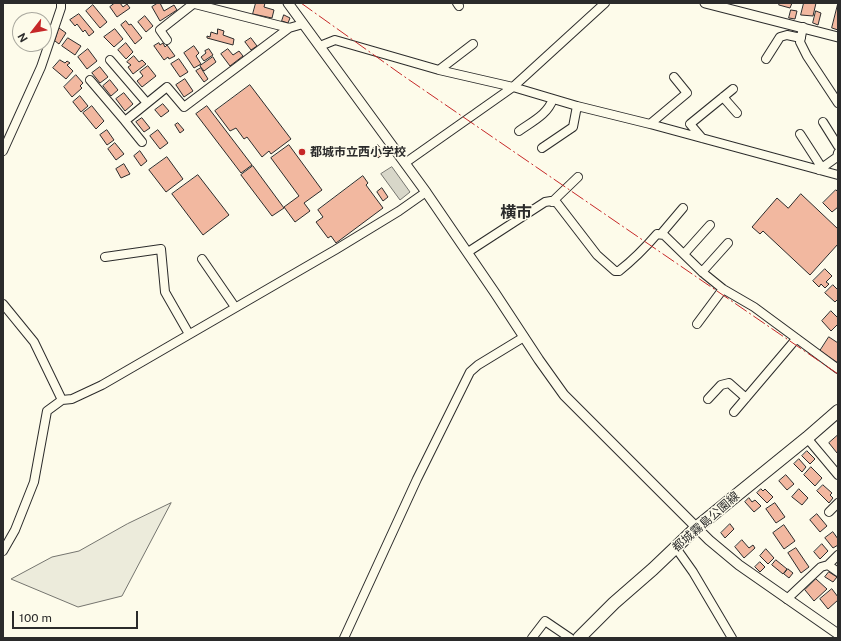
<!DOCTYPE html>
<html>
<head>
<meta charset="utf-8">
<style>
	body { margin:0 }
	#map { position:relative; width:841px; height:641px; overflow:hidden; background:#fdfbea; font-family:"Public Sans",sans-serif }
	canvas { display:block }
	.frame { position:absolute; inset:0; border:4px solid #2b2b2b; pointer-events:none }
	.north { position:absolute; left:12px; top:12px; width:40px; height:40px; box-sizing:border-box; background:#fdfbea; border:1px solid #a9a89e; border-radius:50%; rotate:239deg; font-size:11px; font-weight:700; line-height:16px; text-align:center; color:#2b2b2b }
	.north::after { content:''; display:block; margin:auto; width:14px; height:18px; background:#c62828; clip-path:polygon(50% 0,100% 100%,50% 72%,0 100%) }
	.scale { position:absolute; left:12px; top:611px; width:126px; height:18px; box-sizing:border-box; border:2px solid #2b2b2b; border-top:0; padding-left:5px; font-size:12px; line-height:14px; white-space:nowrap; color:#2b2b2b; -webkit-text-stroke:3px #fdfbea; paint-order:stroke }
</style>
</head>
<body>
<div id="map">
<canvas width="841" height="641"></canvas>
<div class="frame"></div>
<div class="north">N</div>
<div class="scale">100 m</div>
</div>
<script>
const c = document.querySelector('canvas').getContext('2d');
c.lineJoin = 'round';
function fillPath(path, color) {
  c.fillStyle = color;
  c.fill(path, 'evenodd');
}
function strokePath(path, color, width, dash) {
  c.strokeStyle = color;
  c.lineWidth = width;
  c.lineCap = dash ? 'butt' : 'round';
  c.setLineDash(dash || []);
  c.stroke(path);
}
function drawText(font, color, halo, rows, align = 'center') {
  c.font = font + ' "Public Sans","Noto Sans JP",sans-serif';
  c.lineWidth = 3;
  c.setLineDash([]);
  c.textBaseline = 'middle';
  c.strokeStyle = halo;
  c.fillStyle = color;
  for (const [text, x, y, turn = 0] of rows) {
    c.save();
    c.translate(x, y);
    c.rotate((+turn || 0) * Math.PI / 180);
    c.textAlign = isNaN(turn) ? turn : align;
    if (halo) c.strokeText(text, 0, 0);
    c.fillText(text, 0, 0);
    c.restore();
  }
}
const green = new Path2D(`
	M 171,503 L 122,596 L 78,607 L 11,579 L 52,557 L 79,551 L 127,524 Z`);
fillPath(green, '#ecebdb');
strokePath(green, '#74746e', 1);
const water = new Path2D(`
	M 392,167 L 410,192 L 400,200 L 381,174 Z`);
fillPath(water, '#d8d7c9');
strokePath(water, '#74746e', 1);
const building = new Path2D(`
	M 115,3 L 120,3 L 123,7 L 127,4 L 130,8 L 117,17 L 110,7 Z
	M 158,3 L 160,3 L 164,11 L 174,5 L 177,10 L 160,21 L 152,7 Z
	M 256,3 L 265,3 L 264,7 L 274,10 L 272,18 L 253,14 Z
	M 780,3 L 792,3 L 790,8 L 779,5 Z
	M 804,3 L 816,3 L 813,16 L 801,15 Z
	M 838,3 L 838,30 L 832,28 Z
	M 93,5 L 107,22 L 100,28 L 86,11 Z
	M 791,10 L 797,11 L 795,19 L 789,18 Z
	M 816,11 L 821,13 L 818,25 L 813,23 Z
	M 79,14 L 94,32 L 89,36 L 85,30 L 83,32 L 77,24 L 75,26 L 70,20 Z
	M 284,15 L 290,18 L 288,23 L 282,21 Z
	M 145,16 L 153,26 L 146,32 L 138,22 Z
	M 126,21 L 129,25 L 131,24 L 142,38 L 135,44 L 121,25 Z
	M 59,28 L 66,33 L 59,44 L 55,41 Z
	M 115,29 L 123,39 L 114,47 L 104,37 Z
	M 218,29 L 224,31 L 223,35 L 234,39 L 233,45 L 207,38 L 207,36 L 210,37 L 211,32 L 217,34 Z
	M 68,38 L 81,46 L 75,55 L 62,46 Z
	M 251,38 L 257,46 L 251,50 L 245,42 Z
	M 126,43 L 133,52 L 126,59 L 118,50 Z
	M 159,43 L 160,45 L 163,43 L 165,47 L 167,45 L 175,56 L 169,59 L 168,57 L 164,60 L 154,46 Z
	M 194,46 L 199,53 L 196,56 L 201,64 L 194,68 L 184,53 Z
	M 88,49 L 97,61 L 87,69 L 78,57 Z
	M 209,49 L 213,55 L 204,61 L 201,57 L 206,53 L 205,51 Z
	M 228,49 L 233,55 L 239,51 L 243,56 L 230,66 L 221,54 Z
	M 134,56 L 139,62 L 142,60 L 146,64 L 133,74 L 128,67 L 131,65 L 127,62 Z
	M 213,57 L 216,62 L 204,71 L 200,66 Z
	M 179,59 L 188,72 L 180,77 L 171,64 Z
	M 60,60 L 65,63 L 67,61 L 70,63 L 67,65 L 73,71 L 66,79 L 53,68 Z
	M 148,66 L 156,76 L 142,87 L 137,81 L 143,76 L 140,72 Z
	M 100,67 L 108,77 L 100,83 L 92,73 Z
	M 201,68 L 208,79 L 204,82 L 196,71 Z
	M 76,75 L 83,83 L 80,86 L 82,88 L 72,97 L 64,87 Z
	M 185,79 L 193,91 L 184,97 L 176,85 Z
	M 110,80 L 118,90 L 111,96 L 103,86 Z
	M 250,85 L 291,139 L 271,154 L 269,151 L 262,157 L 247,137 L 244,139 L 236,128 L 230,131 L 215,111 Z
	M 124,93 L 133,104 L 125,111 L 116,99 Z
	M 80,96 L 88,106 L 81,112 L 73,102 Z
	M 163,104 L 169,111 L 161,117 L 155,110 Z
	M 92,106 L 104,121 L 96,129 L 83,113 Z
	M 207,106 L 252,165 L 241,173 L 196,114 Z
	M 142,118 L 150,128 L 144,132 L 136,122 Z
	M 178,123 L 184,130 L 180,133 L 175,125 Z
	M 107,130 L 114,140 L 107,145 L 100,135 Z
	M 158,130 L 168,143 L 160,149 L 150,136 Z
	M 115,143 L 124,154 L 116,160 L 108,149 Z
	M 289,145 L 322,190 L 304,203 L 310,211 L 295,222 L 284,207 L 299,196 L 271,158 Z
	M 378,145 L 384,153 L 378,158 L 372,149 Z
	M 140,151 L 147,161 L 141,166 L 134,156 Z
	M 167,157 L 183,179 L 166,192 L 149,170 Z
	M 124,164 L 130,174 L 121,178 L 116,169 Z
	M 253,166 L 284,208 L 272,216 L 241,175 Z
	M 198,175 L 229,215 L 203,235 L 172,194 Z
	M 363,176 L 368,183 L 366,185 L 383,208 L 336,243 L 331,236 L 328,238 L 316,222 L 323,217 L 318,210 Z
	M 382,188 L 388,197 L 383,201 L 377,192 Z
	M 836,190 L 838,192 L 838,207 L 832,212 L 823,203 Z
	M 801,194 L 838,229 L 838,244 L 810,275 L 763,231 L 760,234 L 752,227 L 777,198 L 788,208 Z
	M 825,269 L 832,276 L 826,282 L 829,284 L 825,288 L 821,284 L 819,287 L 813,281 Z
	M 833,285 L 838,290 L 838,299 L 835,302 L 825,293 Z
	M 831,311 L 838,318 L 838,324 L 831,331 L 822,321 Z
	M 829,337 L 838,343 L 838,363 L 820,351 Z
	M 838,435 L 838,453 L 837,453 L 829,443 Z
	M 807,451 L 815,459 L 810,464 L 802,456 Z
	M 799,459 L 806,467 L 802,472 L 794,464 Z
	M 811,467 L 822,478 L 815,486 L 804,475 Z
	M 786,475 L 794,484 L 787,490 L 779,481 Z
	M 823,485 L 832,493 L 830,495 L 833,498 L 829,503 L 817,491 Z
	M 761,489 L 763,491 L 765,489 L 773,497 L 767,503 L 757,493 Z
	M 799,489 L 808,498 L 802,505 L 792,497 Z
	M 749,498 L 752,502 L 755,500 L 761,506 L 754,512 L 745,502 Z
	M 775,503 L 785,517 L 776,523 L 766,509 Z
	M 817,514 L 827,526 L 820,532 L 810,520 Z
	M 730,524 L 734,529 L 725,538 L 721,533 Z
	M 784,525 L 795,541 L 784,549 L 773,533 Z
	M 833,532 L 838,539 L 838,545 L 833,548 L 825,538 Z
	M 742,540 L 749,548 L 753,545 L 755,548 L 744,558 L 735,547 Z
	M 822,544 L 828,551 L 820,559 L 814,552 Z
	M 796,548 L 809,567 L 801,573 L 788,553 Z
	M 766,549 L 774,558 L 768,564 L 760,556 Z
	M 776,560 L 787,569 L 783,574 L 772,565 Z
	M 760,562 L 765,567 L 760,572 L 755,567 Z
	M 788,569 L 793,573 L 789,578 L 784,574 Z
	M 829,572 L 837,577 L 833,582 L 825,577 Z
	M 816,579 L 827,589 L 814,601 L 805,590 Z
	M 832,589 L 838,597 L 838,600 L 828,609 L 820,599 Z`);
fillPath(building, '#f2b8a0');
strokePath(building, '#2b2b2b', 1);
const minor = new Path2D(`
	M 191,3 L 289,28 L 303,24
	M 457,3 L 459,6
	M 803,27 L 800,42 L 807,56 L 838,103
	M 167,40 L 160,30 L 193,4
	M 320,46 L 335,40 L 439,70 L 513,87 L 577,106 L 650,124 L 838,175
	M 766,59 L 780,37 L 787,35 L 801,38
	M 110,60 L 147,103
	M 439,70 L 473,44
	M 90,80 L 125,121 L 167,87 L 184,107 L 289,28
	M 723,97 L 737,113
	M 125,121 L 142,142
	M 823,122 L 838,146
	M 650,124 L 687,93 L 674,77
	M 519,131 C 533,121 547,115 553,99
	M 800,134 L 822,168
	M 702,138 L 690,124 L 733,89
	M 542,148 L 573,127 L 577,106
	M 3,151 L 41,67 L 61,8 L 61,3
	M 405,163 L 513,87 L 605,3
	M 819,170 L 837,157 L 838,153
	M 552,202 L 578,177
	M 661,234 L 683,208
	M 468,252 L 545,202 L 551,201 L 557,203 L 597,255 L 615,271 L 619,271 C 633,260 645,248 657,234 L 664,235 L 702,272 L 723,289 L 754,307 L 838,369
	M 684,254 L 710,225
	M 105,257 L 161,249 L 165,292 L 189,334
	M 202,259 L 235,307
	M 702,272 L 728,243
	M 3,304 L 34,342 L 62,400
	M 697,324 L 723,289
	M 708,399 L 721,385 L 729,383 L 746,398
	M 734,412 L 796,339
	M 807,438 L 838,475
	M 829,512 L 838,503
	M 676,548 L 693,572 L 732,638
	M 3,551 L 15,530 L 34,482 L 47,411 L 62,400 L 72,399 L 102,385 L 335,250 L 399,211 L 426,192
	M 828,565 L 838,555
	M 787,599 L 821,567 L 828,565 L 838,572
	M 344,638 L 417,479 L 470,372 L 478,365 L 524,337
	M 532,638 L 545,621 L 570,638`);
const tertiary = new Path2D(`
	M 288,3 L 426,192 L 495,293 L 539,360 L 564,395 L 709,540 L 739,565 L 838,634
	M 705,3 L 838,37`);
const primary = new Path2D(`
	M 579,638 L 614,603 L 653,569 L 696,528 L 807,438 L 838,411`);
strokePath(minor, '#2b2b2b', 10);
strokePath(tertiary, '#2b2b2b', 11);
strokePath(primary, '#2b2b2b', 14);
strokePath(minor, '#fdfbea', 8);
strokePath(tertiary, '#fdfbea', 9);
strokePath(primary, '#fdfbea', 12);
strokePath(new Path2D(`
	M 301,3 L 402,75 L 838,374`), '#c62828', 1, [14, 3, 2, 3]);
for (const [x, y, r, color] of [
	[302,152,4,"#c62828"]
]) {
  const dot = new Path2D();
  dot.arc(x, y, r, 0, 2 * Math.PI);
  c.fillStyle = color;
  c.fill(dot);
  strokePath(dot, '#fdfbea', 1.5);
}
drawText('bold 12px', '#2b2b2b', '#fdfbea', [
	["都城市立西小学校",310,152]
], 'left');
drawText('12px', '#2b2b2b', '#fdfbea', [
	["都城霧島公園線",706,522,-41]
]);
drawText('bold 16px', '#2b2b2b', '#fdfbea', [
	["横市",516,213]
]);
</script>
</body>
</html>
